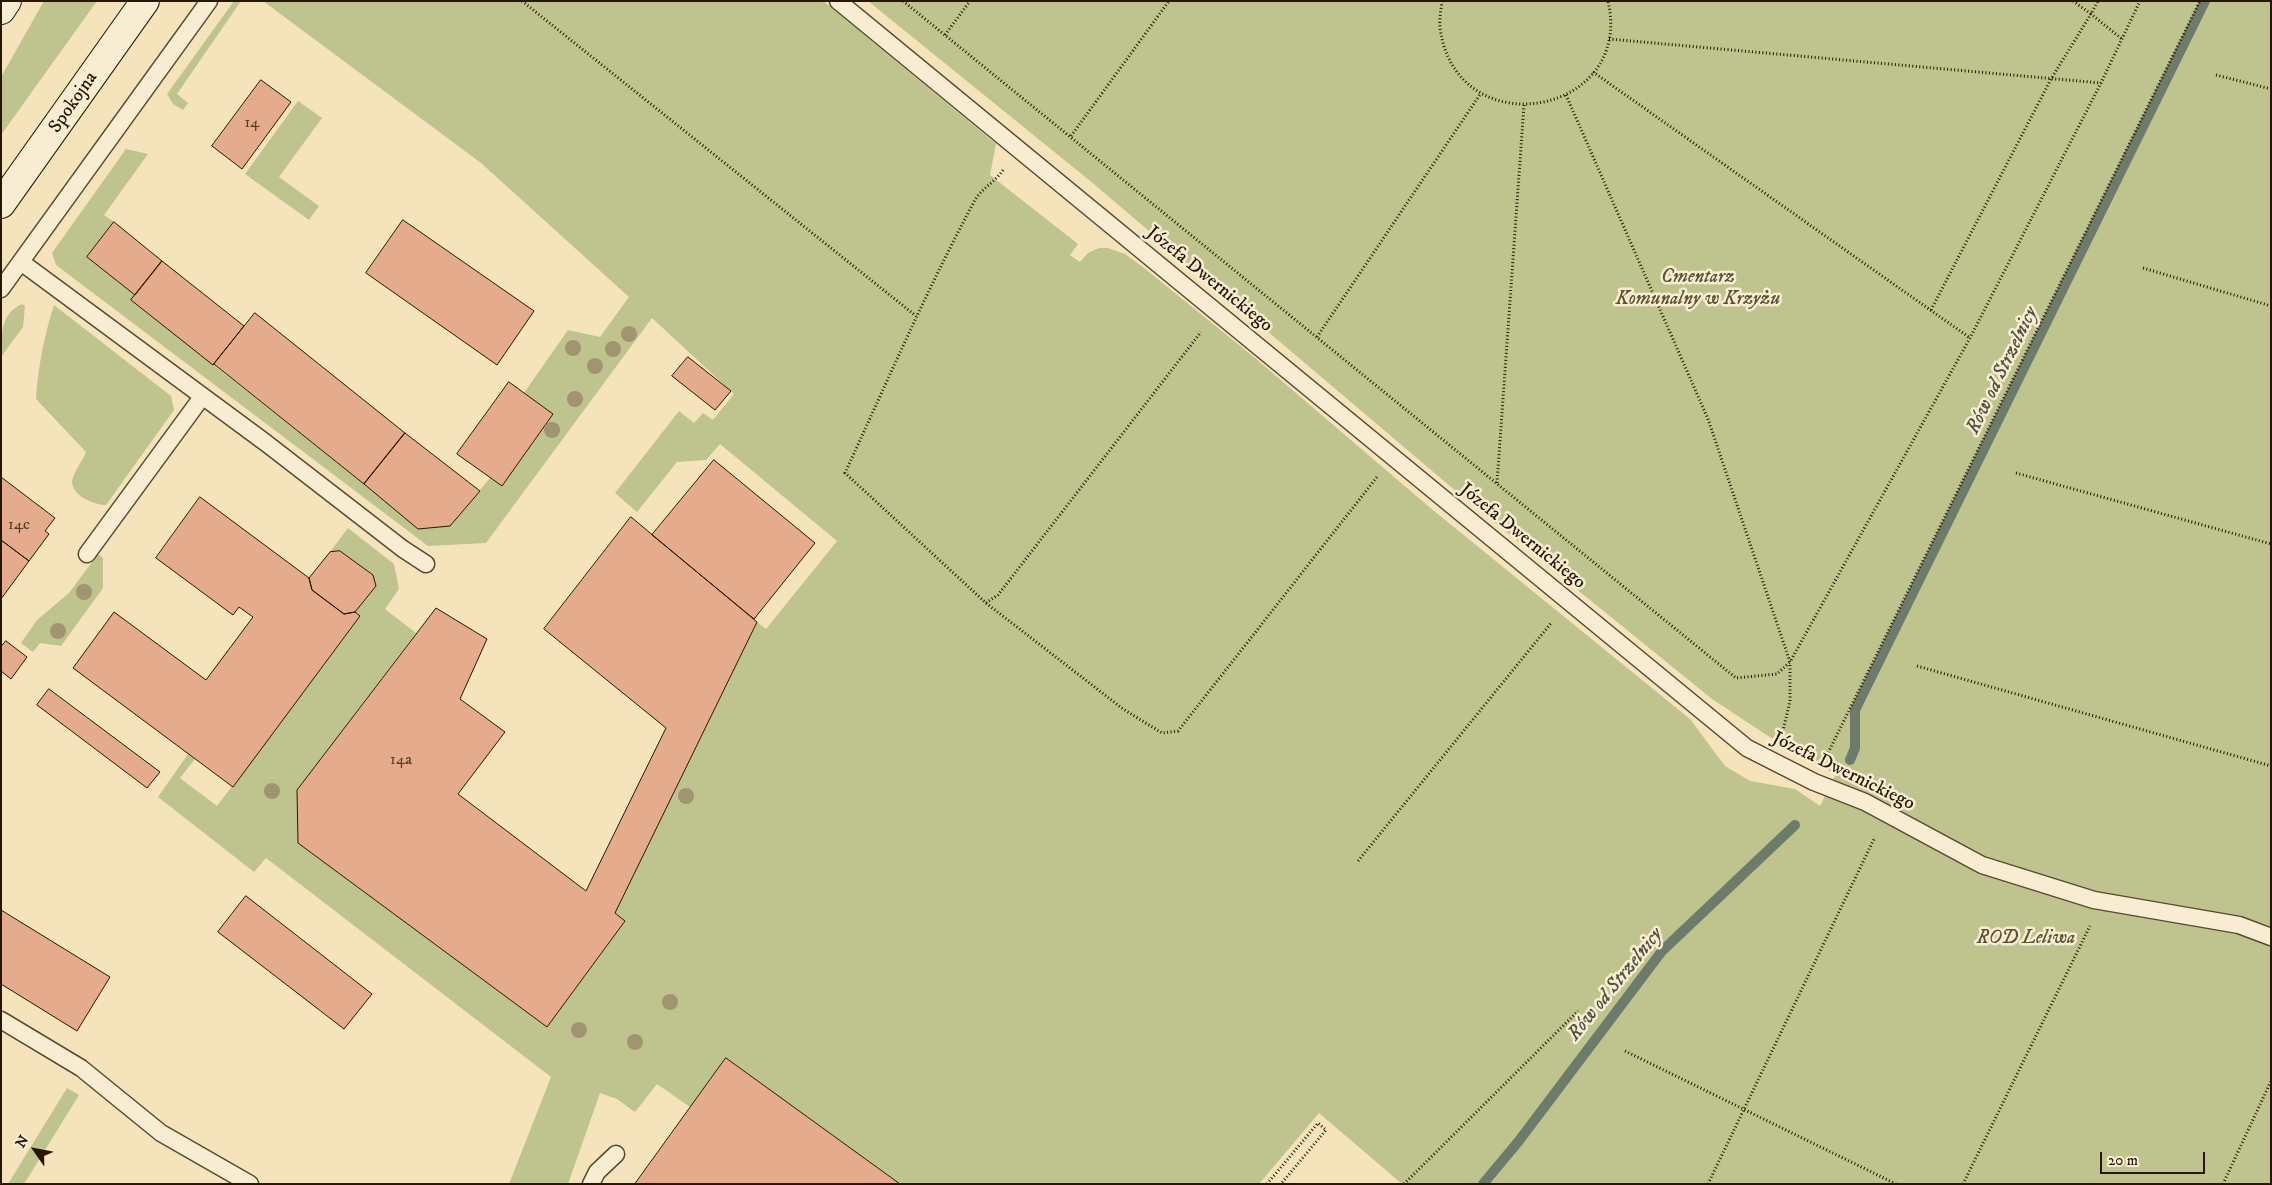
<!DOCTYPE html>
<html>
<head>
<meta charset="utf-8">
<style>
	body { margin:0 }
	#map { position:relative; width:2272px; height:1185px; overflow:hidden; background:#f5e3bb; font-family:"IM FELL DW Pica",serif }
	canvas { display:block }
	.frame { position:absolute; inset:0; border:2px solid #271601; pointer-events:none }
	.north { position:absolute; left:10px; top:1125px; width:50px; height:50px; -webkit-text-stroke:4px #f8edd3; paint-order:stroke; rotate:303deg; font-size:14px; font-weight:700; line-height:20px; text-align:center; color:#271601 }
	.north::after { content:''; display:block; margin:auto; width:18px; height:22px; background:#271601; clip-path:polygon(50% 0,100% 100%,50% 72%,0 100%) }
	.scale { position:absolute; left:2100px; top:1152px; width:105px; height:22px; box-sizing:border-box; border:2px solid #271601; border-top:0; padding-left:6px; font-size:15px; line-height:18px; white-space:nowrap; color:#271601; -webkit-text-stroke:4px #f8edd3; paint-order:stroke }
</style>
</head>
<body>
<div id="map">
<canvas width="2272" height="1185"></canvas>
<div class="frame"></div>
<div class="north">N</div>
<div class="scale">20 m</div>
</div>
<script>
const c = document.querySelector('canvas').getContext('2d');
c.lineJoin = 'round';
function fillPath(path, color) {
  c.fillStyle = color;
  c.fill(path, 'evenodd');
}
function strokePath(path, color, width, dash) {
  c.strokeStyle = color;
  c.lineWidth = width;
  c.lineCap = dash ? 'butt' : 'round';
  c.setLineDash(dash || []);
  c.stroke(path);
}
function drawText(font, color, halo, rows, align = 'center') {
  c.font = font + ' "IM FELL DW Pica",serif';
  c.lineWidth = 5;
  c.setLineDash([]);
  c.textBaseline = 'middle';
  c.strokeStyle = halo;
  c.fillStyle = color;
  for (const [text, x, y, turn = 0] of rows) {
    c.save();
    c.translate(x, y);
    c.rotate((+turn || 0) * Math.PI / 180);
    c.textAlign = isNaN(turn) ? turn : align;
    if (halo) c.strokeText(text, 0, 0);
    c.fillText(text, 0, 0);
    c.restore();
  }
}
fillPath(new Path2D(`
	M 44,1 L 97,1 L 1,135 L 1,77 Z
	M 234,1 L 241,1 L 177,94 L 188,103 L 183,110 L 173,104 L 167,94 Z
	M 263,1 L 823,1 L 996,144 L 990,175 L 1078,244 L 1070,255 L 1080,262 L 1088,253 L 1099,248 L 1108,248 L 1125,254 L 1144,268 L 1255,358 L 1428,506 L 1690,719 L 1725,766 L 1750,781 L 1795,789 L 1820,806 L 1836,774 L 1800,757 L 1712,699 L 1457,492 L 1089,180 L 868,1 L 2271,1 L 2271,1184 L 1402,1184 L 1319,1113 L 1259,1184 L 900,1184 L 726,1058 L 690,1107 L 657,1084 L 635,1112 L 617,1099 L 600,1093 L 568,1184 L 509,1184 L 551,1077 L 266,858 L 254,872 L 158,797 L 188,754 L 195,759 L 180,778 L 217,806 L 360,616 L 355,612 L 376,586 L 373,575 L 340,551 L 330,552 L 348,528 L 394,564 L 399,589 L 385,609 L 416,633 L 297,790 L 298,843 L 547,1027 L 625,921 L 615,913 L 757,622 L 766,629 L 837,541 L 720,444 L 706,460 L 677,462 L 637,512 L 615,493 L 679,411 L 694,423 L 703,413 L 713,420 L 734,394 L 652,318 L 486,543 L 428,546 L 56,265 L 52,253 L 126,149 L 148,154 L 104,215 L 114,222 L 87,257 L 135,295 L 132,300 L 364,484 L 450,526 L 490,478 L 502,486 L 553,414 L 524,393 L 568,330 L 600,337 L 629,297 L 481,163 Z
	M 298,101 L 322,118 L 279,177 L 319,206 L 309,220 L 245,174 Z
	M 22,304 L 25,306 L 23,327 L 1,357 C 1,336 0,314 22,304 Z
	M 54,305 L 171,396 L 174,410 L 106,505 C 94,505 72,496 72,481 C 73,473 83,460 86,452 L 36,399 C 38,366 44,337 54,305 Z
	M 98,554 L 103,558 L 103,588 L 61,646 L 40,643 L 33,652 L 21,643 L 37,620 L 69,593 Z
	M 67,1088 L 79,1095 L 24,1184 L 8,1184 Z`), '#bfc38e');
strokePath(new Path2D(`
	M 1850,760 L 1855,748 L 1855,710 L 2205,1
	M 1483,1184 L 1518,1142 L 1662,951 L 1795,825`), '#6d7b6b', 10);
const building = new Path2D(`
	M 261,80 L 291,102 L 242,169 L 212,146 Z
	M 403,220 L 534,311 L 497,365 L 366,273 Z
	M 114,222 L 162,261 L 135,295 L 87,257 Z
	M 162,261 L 244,326 L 213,365 L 131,300 Z
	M 255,313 L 405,433 L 364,484 L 214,364 Z
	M 688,357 L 731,391 L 715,410 L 672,376 Z
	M 509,382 L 553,414 L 502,486 L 457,454 Z
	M 405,433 L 480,491 L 450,526 L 418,529 L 364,484 Z
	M 714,460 L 815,543 L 754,619 L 652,535 Z
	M 1,477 L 55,518 L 45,531 L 49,534 L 29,561 L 1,540 Z
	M 200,497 L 309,578 L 312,590 L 344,614 L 355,612 L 360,616 L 233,787 L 73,668 L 114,612 L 206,680 L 253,617 L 239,607 L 233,615 L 156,558 Z
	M 631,517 L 757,622 L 615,913 L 625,921 L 547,1027 L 298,843 L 297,790 L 436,608 L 487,639 L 460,699 L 505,732 L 458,794 L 586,891 L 666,728 L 544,629 Z
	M 1,540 L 29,561 L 1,599 Z
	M 340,551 L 373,575 L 376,586 L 355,612 L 344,614 L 312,590 L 309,578 L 330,552 Z
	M 6,641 L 27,657 L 11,679 L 1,671 L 1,647 Z
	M 49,689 L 160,772 L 147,788 L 37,705 Z
	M 246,896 L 372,994 L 344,1029 L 218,932 Z
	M 1,910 L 110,977 L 77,1031 L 1,984 Z
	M 726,1058 L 900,1184 L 635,1184 Z`);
fillPath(building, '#e4ac8c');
strokePath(building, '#271601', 1);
const lane = new Path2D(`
	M 838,1 L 1747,748 L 1814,782 L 1865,802 L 1982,865 L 2094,900 L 2239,925 L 2271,937
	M 21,262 L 266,443 L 403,549 L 426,564
	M 1,289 L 209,1
	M 87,554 L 202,397
	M 1,1020 L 81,1068 L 161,1133 L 250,1184
	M 591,1184 L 597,1172 L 616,1154`);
const secondary = new Path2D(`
	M 1,10 L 7,1
	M 1,204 L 145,1`);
strokePath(lane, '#5a4930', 19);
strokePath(secondary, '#271601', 30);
strokePath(new Path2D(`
	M 522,1 L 916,316
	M 903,1 L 1736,678 L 1777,674 L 1790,662
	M 1442,1 C 1441,10 1439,20 1440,28 C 1456,148 1635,116 1608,1
	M 2073,1 L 2091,14 L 2098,1
	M 945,35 L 970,1
	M 1609,39 L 2101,83
	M 1593,72 L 1970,338
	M 2216,75 L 2271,89
	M 1566,95 L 1708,419 L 1790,662 L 1970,338 L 2101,83 L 2140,1
	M 1071,136 L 1169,1
	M 1003,170 C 995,182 981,189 975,200 C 927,289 887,382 845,473 L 986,603 L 1123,709 L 1162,733 L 1178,731 L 1377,477
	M 2143,268 L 2271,306
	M 1931,310 L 2051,79 L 2091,14 L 2122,39
	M 1317,337 L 1481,93
	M 2016,473 L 2271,544
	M 1497,483 L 1524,105
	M 986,603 L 998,595 L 1201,332
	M 1917,666 L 2271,766
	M 1782,735 L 1790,701 L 1790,663
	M 1825,759 L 2200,1
	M 1358,861 L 1552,622
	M 1625,1051 L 1896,1184
	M 1267,1184 L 1318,1123 L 1326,1130 L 1281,1184
	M 1404,1184 L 1578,1011
	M 1708,1184 L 1875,837
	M 1963,1184 L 2090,926
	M 2223,1184 L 2271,1081`), '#271601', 3, [1, 2.5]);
strokePath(lane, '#f8edd3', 16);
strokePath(secondary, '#f8edd3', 28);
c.fillStyle = '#a19470';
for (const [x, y] of [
	[629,334],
	[573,348],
	[613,349],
	[595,366],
	[575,399],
	[552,430],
	[84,592],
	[58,631],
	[272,791],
	[686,796],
	[670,1002],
	[579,1030],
	[635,1042]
]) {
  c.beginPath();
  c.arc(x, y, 8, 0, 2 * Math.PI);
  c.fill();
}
drawText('16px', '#563c24', null, [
	["14",252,124],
	["14c",19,526],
	["14a",401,761]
]);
drawText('19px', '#271601', '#f8edd3', [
	["Spokojna",74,103,-55],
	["Józefa Dwernickiego",1209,280,39],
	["Józefa Dwernickiego",1522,537,39],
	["Józefa Dwernickiego",1843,772,26]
]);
drawText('italic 19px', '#5c5332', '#f8edd3', [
	["Cmentarz",1698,278],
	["Komunalny w Krzyżu",1698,300],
	["ROD Leliwa",2026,939]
]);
drawText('italic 20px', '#50513f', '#f8edd3', [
	["Rów od Strzelnicy",2003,371,-64],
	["Rów od Strzelnicy",1616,985,-51]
]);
</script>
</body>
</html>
